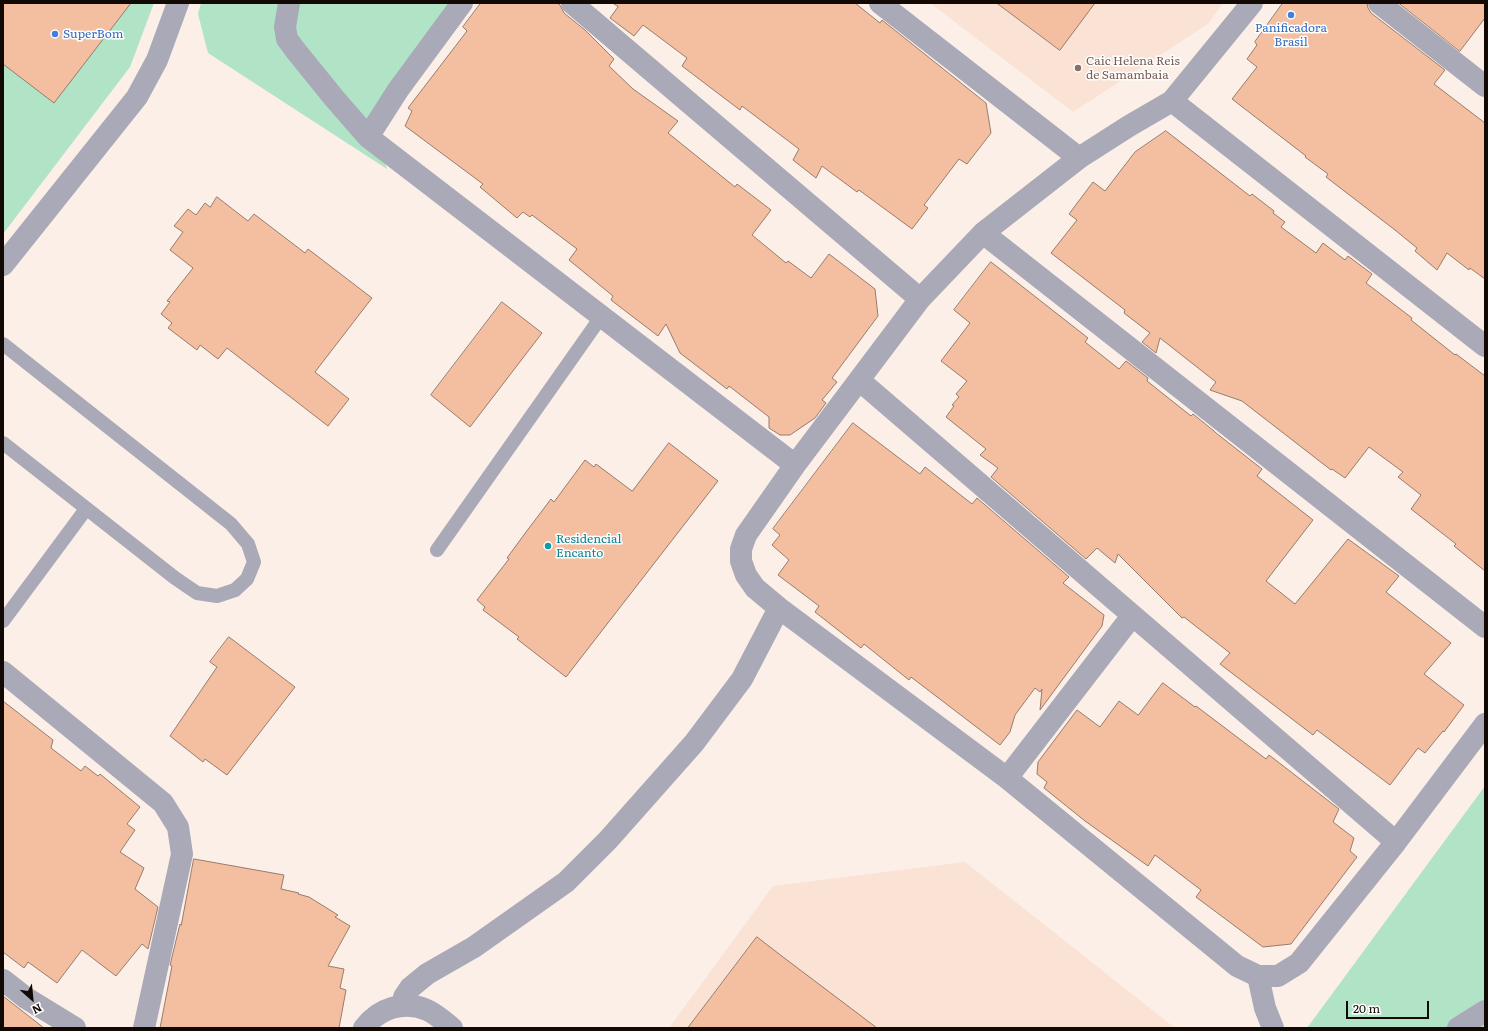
<!DOCTYPE html>
<html>
<head>
<meta charset="utf-8">
<style>
	body { margin:0 }
	#map { position:relative; width:1488px; height:1031px; overflow:hidden; background:#fcefe8; font-family:Literata,serif }
	canvas { display:block }
	.frame { position:absolute; inset:0; border:4px solid #130904; pointer-events:none }
	.north { position:absolute; left:12px; top:979px; width:40px; height:40px; -webkit-text-stroke:3px #fff; paint-order:stroke; rotate:153deg; font-size:11px; font-weight:700; line-height:16px; text-align:center; color:#130904 }
	.north::after { content:''; display:block; margin:auto; width:14px; height:18px; background:#130904; clip-path:polygon(50% 0,100% 100%,50% 72%,0 100%) }
	.scale { position:absolute; left:1346px; top:1001px; width:83px; height:18px; box-sizing:border-box; border:2px solid #130904; border-top:0; padding-left:5px; font-size:12px; line-height:14px; white-space:nowrap; color:#130904; -webkit-text-stroke:3px #fff; paint-order:stroke }
</style>
</head>
<body>
<div id="map">
<canvas width="1488" height="1031"></canvas>
<div class="frame"></div>
<div class="north">N</div>
<div class="scale">20 m</div>
</div>
<script>
const c = document.querySelector('canvas').getContext('2d');
c.lineJoin = 'round';
function fillPath(path, color) {
  c.fillStyle = color;
  c.fill(path, 'evenodd');
}
function strokePath(path, color, width, dash) {
  c.strokeStyle = color;
  c.lineWidth = width;
  c.lineCap = dash ? 'butt' : 'round';
  c.setLineDash(dash || []);
  c.stroke(path);
}
function drawText(font, color, halo, rows, align = 'center') {
  c.font = font + ' Literata,serif';
  c.lineWidth = 3;
  c.setLineDash([]);
  c.textBaseline = 'middle';
  c.strokeStyle = halo;
  c.fillStyle = color;
  for (const [text, x, y, turn = 0] of rows) {
    c.save();
    c.translate(x, y);
    c.rotate((+turn || 0) * Math.PI / 180);
    c.textAlign = isNaN(turn) ? turn : align;
    if (halo) c.strokeText(text, 0, 0);
    c.fillText(text, 0, 0);
    c.restore();
  }
}
fillPath(new Path2D(`
	M 930,3 L 1223,3 L 1208,24 L 1073,112 Z
	M 965,862 L 1175,1028 L 669,1028 L 773,886 Z`), '#fae2d5');
fillPath(new Path2D(`
	M 3,3 L 154,3 L 130,67 L 3,234 Z
	M 201,3 L 457,3 L 371,116 L 387,169 L 208,53 L 198,14 Z
	M 1485,786 L 1485,1028 L 1307,1028 Z`), '#b1e3c7');
const building = new Path2D(`
	M 3,3 L 131,3 L 54,103 L 3,64 Z
	M 481,3 L 557,3 L 560,5 L 564,13 L 585,30 L 614,59 L 609,66 L 633,89 L 678,121 L 668,133 L 735,187 L 737,184 L 771,210 L 752,235 L 786,263 L 788,261 L 811,278 L 829,254 L 875,289 L 878,316 L 832,378 L 837,382 L 822,400 L 826,403 L 815,418 L 790,435 L 780,435 L 769,428 L 769,417 L 729,386 L 727,389 L 680,353 L 666,324 L 658,336 L 611,300 L 613,296 L 569,260 L 577,249 L 532,215 L 530,217 L 523,212 L 517,218 L 480,187 L 483,184 L 405,126 L 412,111 L 408,108 L 467,31 L 463,27 Z
	M 613,3 L 855,3 L 880,23 L 882,20 L 986,103 L 991,133 L 967,164 L 959,159 L 924,205 L 928,208 L 912,229 L 859,190 L 857,192 L 822,166 L 816,178 L 793,160 L 799,149 L 742,106 L 740,110 L 682,66 L 687,58 L 643,25 L 634,36 L 610,18 L 618,7 Z
	M 997,3 L 1095,3 L 1060,50 Z
	M 1283,3 L 1367,3 L 1368,8 L 1371,13 L 1445,70 L 1434,84 L 1485,123 L 1485,279 L 1470,268 L 1469,270 L 1447,253 L 1437,270 L 1415,251 L 1417,248 L 1395,230 L 1326,177 L 1328,174 L 1305,157 L 1306,156 L 1232,99 L 1257,67 L 1247,59 L 1257,45 L 1255,42 Z
	M 1399,3 L 1485,3 L 1485,18 L 1460,51 Z
	M 1166,131 L 1250,196 L 1252,194 L 1274,211 L 1273,213 L 1285,222 L 1281,227 L 1316,253 L 1323,243 L 1345,260 L 1348,256 L 1372,274 L 1366,283 L 1412,318 L 1411,320 L 1455,355 L 1456,354 L 1485,376 L 1485,571 L 1454,546 L 1456,544 L 1411,509 L 1421,495 L 1398,477 L 1403,472 L 1369,447 L 1345,478 L 1332,469 L 1331,470 L 1242,401 L 1210,390 L 1216,382 L 1160,338 L 1156,353 L 1142,342 L 1150,333 L 1124,313 L 1125,310 L 1051,253 L 1077,220 L 1069,214 L 1093,182 L 1105,191 L 1135,152 Z
	M 217,197 L 248,221 L 254,214 L 305,253 L 308,249 L 372,298 L 315,372 L 349,399 L 328,426 L 227,348 L 218,359 L 200,345 L 197,350 L 168,328 L 172,323 L 161,314 L 170,302 L 167,301 L 193,268 L 170,250 L 183,232 L 174,226 L 188,209 L 196,215 L 205,203 L 210,207 Z
	M 991,262 L 1088,338 L 1085,342 L 1119,369 L 1126,361 L 1148,378 L 1147,381 L 1191,416 L 1193,414 L 1214,431 L 1216,433 L 1262,469 L 1257,476 L 1313,520 L 1266,581 L 1295,604 L 1348,539 L 1399,576 L 1386,592 L 1451,643 L 1424,674 L 1464,705 L 1444,732 L 1443,731 L 1425,753 L 1418,748 L 1390,785 L 1317,730 L 1313,735 L 1220,664 L 1230,653 L 1184,617 L 1182,618 L 1118,554 L 1115,563 L 1097,548 L 1086,559 L 991,477 L 998,468 L 980,455 L 986,449 L 946,417 L 954,406 L 952,405 L 959,397 L 956,394 L 967,381 L 941,361 L 970,323 L 954,310 Z
	M 502,302 L 542,333 L 470,427 L 431,395 Z
	M 853,423 L 920,474 L 925,467 L 972,504 L 977,498 L 1069,577 L 1063,583 L 1104,615 L 1102,626 L 1040,710 L 1042,689 L 1040,692 L 1035,688 L 1015,715 L 1010,732 L 1000,745 L 911,677 L 909,680 L 864,644 L 861,648 L 815,612 L 819,606 L 778,575 L 789,560 L 772,545 L 780,535 L 773,529 Z
	M 669,443 L 718,481 L 566,677 L 517,639 L 519,637 L 483,610 L 485,607 L 477,600 L 509,559 L 507,558 L 526,532 L 551,499 L 554,502 L 585,460 L 594,467 L 596,464 L 632,491 Z
	M 229,637 L 295,687 L 227,775 L 205,759 L 203,762 L 170,736 L 217,667 L 210,662 Z
	M 1163,683 L 1195,707 L 1196,706 L 1266,759 L 1269,755 L 1339,809 L 1333,822 L 1354,838 L 1350,851 L 1357,857 L 1291,944 L 1263,947 L 1196,897 L 1201,890 L 1155,855 L 1148,866 L 1085,821 L 1044,788 L 1047,782 L 1037,774 L 1038,762 L 1077,710 L 1100,727 L 1119,701 L 1138,715 Z
	M 3,701 L 53,740 L 51,748 L 81,771 L 85,766 L 98,776 L 100,774 L 140,807 L 127,824 L 135,830 L 120,852 L 144,868 L 135,889 L 158,907 L 148,949 L 142,944 L 116,976 L 82,950 L 57,983 L 28,962 L 24,968 L 3,952 Z
	M 194,859 L 284,875 L 281,889 L 299,893 L 298,894 L 309,897 L 338,915 L 335,917 L 350,926 L 328,966 L 344,969 L 340,988 L 346,990 L 339,1028 L 160,1028 L 172,966 L 170,965 L 180,924 L 181,925 Z
	M 757,937 L 783,957 L 877,1028 L 688,1028 Z
	M 3,996 L 44,1028 L 3,1028 Z`);
fillPath(building, '#f4bfa1');
strokePath(building, '#987b6b', 1);
strokePath(new Path2D(`
	M 3,344 L 231,524 L 248,544 L 254,562 L 247,579 L 235,590 L 217,596 L 197,593 L 175,578 L 3,443
	M 437,550 L 601,317
	M 3,621 L 86,509`), '#a9a9b7', 14);
strokePath(new Path2D(`
	M 289,3 L 285,27 L 287,39 L 296,51 L 334,98 L 368,137
	M 462,3 L 398,90 L 368,137 L 795,465
	M 572,3 L 920,299
	M 880,3 L 1079,158
	M 1252,3 L 1172,101 L 1129,126 L 1079,158 L 983,233 L 920,299 L 795,465 L 746,535 L 741,549 L 741,561 L 746,575 L 755,588 L 779,608 L 1007,778 L 1237,966 L 1258,976 L 1278,976 L 1299,963 L 1396,842 L 1485,724
	M 1379,3 L 1485,86
	M 1172,101 L 1485,346
	M 983,233 L 1485,627
	M 3,265 L 137,97 L 157,60 L 178,3
	M 859,380 L 1396,842
	M 3,672 L 163,803 L 178,827 L 182,854 L 144,1028
	M 1007,778 L 1132,616
	M 1258,976 L 1265,1008 L 1273,1028
	M 3,980 L 26,998 L 75,1028
	M 403,1005 L 404,997 L 410,988 L 427,974 L 474,947 L 566,882 L 608,840 L 694,743 L 742,679 L 779,608
	M 364,1028 C 379,1008 404,1000 427,1010 C 436,1014 445,1022 452,1028
	M 1458,1028 L 1485,1011`), '#a9a9b7', 22);
for (const [x, y, r, color] of [
	[1291,15,4,"#3f7fe0"],
	[55,34,4,"#3f7fe0"],
	[1078,68,4,"#8d6e63"],
	[548,546,4,"#0f9aa8"]
]) {
  const dot = new Path2D();
  dot.arc(x, y, r, 0, 2 * Math.PI);
  c.fillStyle = color;
  c.fill(dot);
  strokePath(dot, '#fff', 1.5);
}
drawText('12px', '#366cbe', '#fff', [
	["Panificadora",1291,28],
	["Brasil",1291,42],
	["SuperBom",63,34,"left"]
]);
drawText('12px', '#785e54', '#fff', [
	["Caic Helena Reis",1086,61],
	["de Samambaia",1086,75]
], 'left');
drawText('12px', '#0d838f', '#fff', [
	["Residencial",556,539],
	["Encanto",556,553]
], 'left');
</script>
</body>
</html>
